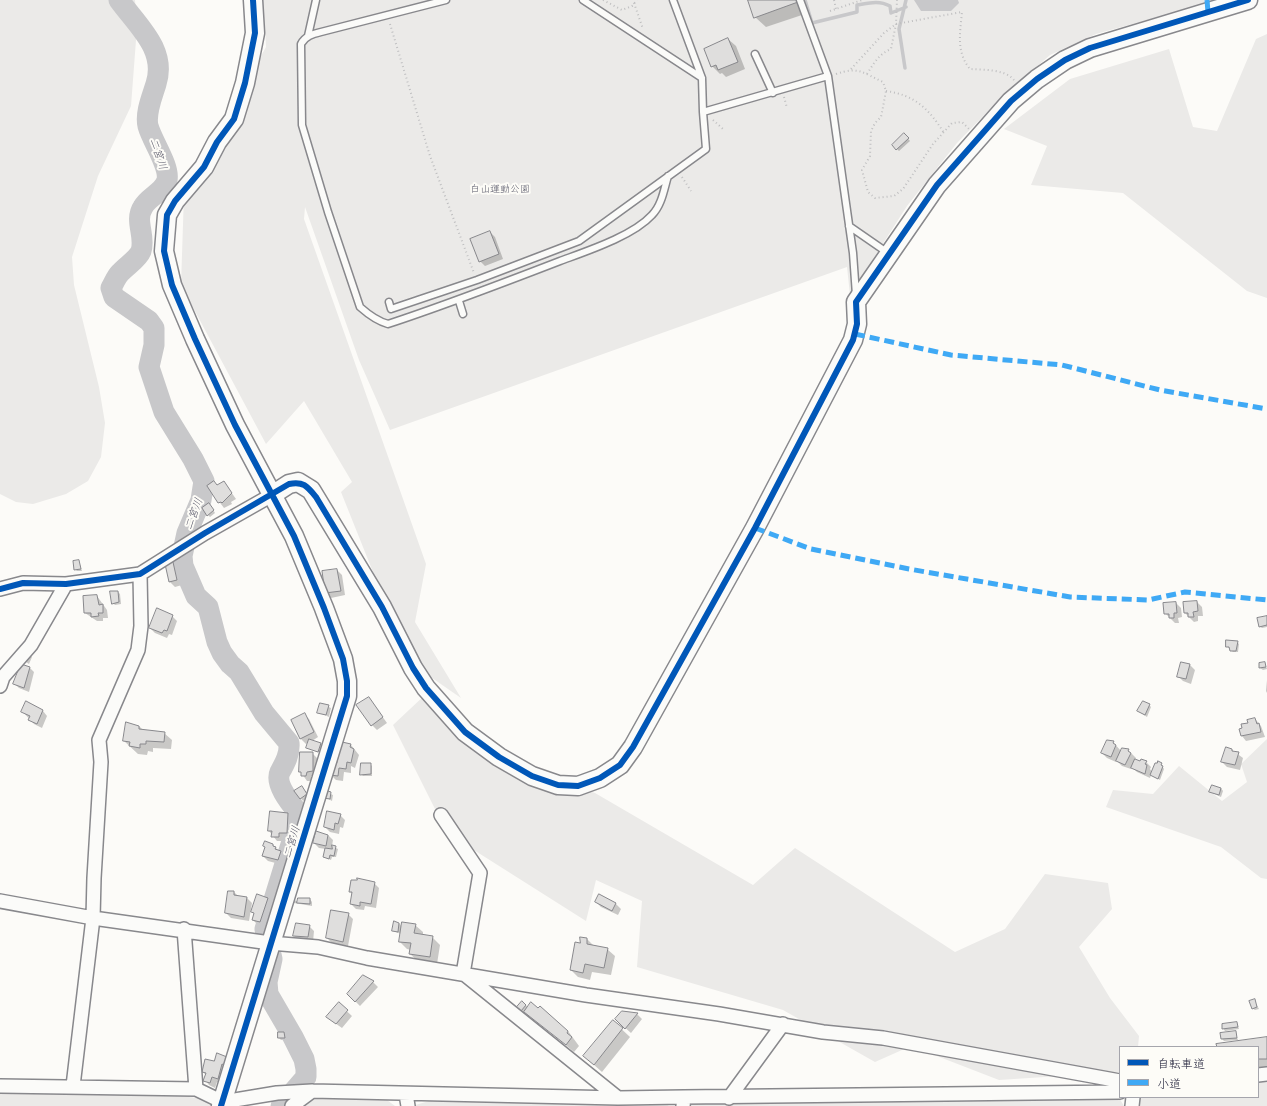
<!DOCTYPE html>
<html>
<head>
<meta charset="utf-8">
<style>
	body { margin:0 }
	#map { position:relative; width:1267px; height:1106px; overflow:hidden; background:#fcfbf8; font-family:Delius,"Klee One",sans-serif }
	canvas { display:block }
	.legend { position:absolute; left:1119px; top:1046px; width:140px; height:52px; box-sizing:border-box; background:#fdfcf7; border:1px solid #a5a5ac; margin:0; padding:5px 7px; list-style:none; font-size:12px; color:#22223b }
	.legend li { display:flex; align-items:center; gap:8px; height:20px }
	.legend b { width:20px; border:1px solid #a5a5ac }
</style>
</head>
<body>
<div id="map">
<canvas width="1267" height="1106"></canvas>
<ul class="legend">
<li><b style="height:5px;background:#0057b8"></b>自転車道</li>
<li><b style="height:5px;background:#3fa9f5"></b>小道</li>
</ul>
</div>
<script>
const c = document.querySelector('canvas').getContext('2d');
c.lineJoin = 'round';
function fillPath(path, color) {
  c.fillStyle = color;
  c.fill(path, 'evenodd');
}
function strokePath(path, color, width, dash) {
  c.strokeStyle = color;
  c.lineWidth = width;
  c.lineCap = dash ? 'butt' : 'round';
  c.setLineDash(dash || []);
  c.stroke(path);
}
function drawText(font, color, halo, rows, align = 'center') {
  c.font = font + ' Delius,"Klee One",sans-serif';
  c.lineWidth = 4;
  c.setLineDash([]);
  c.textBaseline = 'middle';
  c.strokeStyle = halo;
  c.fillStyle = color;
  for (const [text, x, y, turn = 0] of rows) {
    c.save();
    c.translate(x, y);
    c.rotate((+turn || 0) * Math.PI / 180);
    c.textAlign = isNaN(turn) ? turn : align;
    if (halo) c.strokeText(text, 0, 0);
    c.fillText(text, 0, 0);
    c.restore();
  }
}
fillPath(new Path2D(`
	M 0,0 L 135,0 L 137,27 L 131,106 L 98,176 L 72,257 L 74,285 L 99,387 L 105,423 L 101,457 L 88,481 L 66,494 L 33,504 L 16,502 L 0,494 Z
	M 259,0 L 1220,0 L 1096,34 L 1050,55 L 998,101 L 957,143 L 907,206 L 850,295 L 847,267 L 390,430 L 359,360 L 305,207 L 304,219 L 426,564 L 415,622 L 461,698 L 409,662 L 341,492 L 352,482 L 304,401 L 266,444 L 181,285 L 184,194 L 266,47 L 265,25 Z
	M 1267,34 L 1267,298 L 1247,291 L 1123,193 L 1031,185 L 1047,146 L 1004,129 L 1070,79 L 1169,49 L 1193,127 L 1217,131 L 1256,39 Z
	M 426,694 L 506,763 L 595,793 L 753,885 L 795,848 L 955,952 L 1005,929 L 1045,874 L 1108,883 L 1112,909 L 1079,947 L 1110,998 L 1139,1036 L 1138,1047 L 1120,1047 L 1120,1072 L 999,1080 L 911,1046 L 875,1062 L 783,1010 L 637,967 L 642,901 L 596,880 L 586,921 L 447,833 L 393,725 Z
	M 1267,739 L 1267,879 L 1261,878 L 1221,847 L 1106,807 L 1113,790 L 1153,794 L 1179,766 L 1222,801 L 1247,782 L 1241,764 Z
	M 1267,1080 L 1267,1106 L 1135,1106 L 1138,1097 L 1258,1097 L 1258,1081 Z
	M 0,1088 L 188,1095 L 189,1097 L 212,1100 L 213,1106 L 0,1106 Z
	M 330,1096 L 387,1100 L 395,1106 L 295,1106 L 304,1101 Z
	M 1118,1096 L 1124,1106 L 688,1106 L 703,1102 Z
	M 429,1101 L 665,1103 L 669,1106 L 412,1106 Z`), '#ebeae8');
fillPath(new Path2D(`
	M 914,0 L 958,0 L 959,3 L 951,11 L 921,11 Z`), '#c8c8ca');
fillPath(new Path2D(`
	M 749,0 L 803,0 L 808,13 L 766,27 L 755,17 Z
	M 728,39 L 736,46 L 745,69 L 726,77 L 722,73 L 720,74 L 712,66 Z
	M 904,134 L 910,141 L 899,151 L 893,145 Z
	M 490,232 L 495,237 L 503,259 L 485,266 L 480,261 Z
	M 224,482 L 236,499 L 231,502 L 232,504 L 224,508 L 208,487 L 218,486 Z
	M 211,506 L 215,513 L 210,517 L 208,515 Z
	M 79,561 L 82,571 L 77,571 L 75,569 Z
	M 173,563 L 178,568 L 182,585 L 175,587 L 170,582 Z
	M 337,570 L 342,575 L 345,595 L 331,598 L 326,593 Z
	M 118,592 L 120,594 L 121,604 L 115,605 L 113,603 Z
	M 97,596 L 107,610 L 108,618 L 103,618 L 103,621 L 97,621 L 85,613 L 84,597 Z
	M 1197,602 L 1202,607 L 1203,616 L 1198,616 L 1198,621 L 1194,622 L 1185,613 L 1184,603 Z
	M 1176,603 L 1181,608 L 1182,617 L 1178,618 L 1179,623 L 1175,623 L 1165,613 Z
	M 172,616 L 177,621 L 172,635 L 169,634 L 167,638 L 155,633 L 150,628 Z
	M 1267,617 L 1267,627 L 1262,628 L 1259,626 Z
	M 1237,642 L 1239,644 L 1238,652 L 1233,652 L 1227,646 Z
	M 30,655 L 32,657 L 29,664 L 23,660 Z
	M 1265,663 L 1267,669 L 1263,670 L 1260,668 Z
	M 1190,665 L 1195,670 L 1191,684 L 1183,681 L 1178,676 Z
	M 29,667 L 34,672 L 29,692 L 19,688 L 14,683 Z
	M 1267,680 L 1267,693 L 1266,691 Z
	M 369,698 L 387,723 L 377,730 L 372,725 Z
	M 26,703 L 43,711 L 47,716 L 42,728 L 34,724 L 22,711 Z
	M 321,704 L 331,708 L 329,717 L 318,712 Z
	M 1149,705 L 1151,707 L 1147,717 L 1138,711 Z
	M 304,714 L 309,719 L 318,737 L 312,741 L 323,746 L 320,753 L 307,748 L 309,742 L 306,744 L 301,739 L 292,720 Z
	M 1256,720 L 1261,726 L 1265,737 L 1246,741 L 1242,736 L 1240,730 L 1249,724 L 1248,721 Z
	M 139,726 L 143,730 L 164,733 L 172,740 L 171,749 L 153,748 L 153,752 L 148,751 L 147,755 L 138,754 L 124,741 Z
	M 1113,742 L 1121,751 L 1128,750 L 1136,758 L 1135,760 L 1146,762 L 1151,767 L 1150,769 L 1152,772 L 1161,764 L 1164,769 L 1160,780 L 1151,775 L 1150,778 L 1137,772 L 1132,767 L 1131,769 L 1122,766 L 1116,760 L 1116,762 L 1107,758 L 1102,753 Z
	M 343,743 L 351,745 L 359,755 L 355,768 L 351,766 L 351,773 L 344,772 L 343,781 L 336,780 L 331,775 L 337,765 L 338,760 L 335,757 L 337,752 L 340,753 Z
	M 1232,750 L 1243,758 L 1240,770 L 1227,767 L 1222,762 Z
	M 312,753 L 317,758 L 317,776 L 311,776 L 311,781 L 307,781 L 300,771 Z
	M 370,764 L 372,766 L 372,776 L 363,776 L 361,774 Z
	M 1221,788 L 1223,791 L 1221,797 L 1210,792 Z
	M 304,790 L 308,797 L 303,801 L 296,792 Z
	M 326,792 L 333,795 L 332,801 L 325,797 Z
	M 288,814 L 293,819 L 292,838 L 284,838 L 284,841 L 277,841 L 269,831 Z
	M 340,815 L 345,820 L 343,828 L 340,827 L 339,834 L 330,832 L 325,827 Z
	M 328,835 L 333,840 L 332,846 L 338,849 L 336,857 L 332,857 L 331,860 L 324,857 L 326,849 L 319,848 L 314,843 Z
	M 273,845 L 285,857 L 283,865 L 268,861 L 263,856 Z
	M 374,883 L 379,888 L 376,908 L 365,906 L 364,910 L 356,909 L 351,904 L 353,894 L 350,892 Z
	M 234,892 L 238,896 L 247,898 L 252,903 L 249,921 L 231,918 L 226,913 Z
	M 599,896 L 616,904 L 621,909 L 618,915 L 601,907 L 596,902 Z
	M 267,899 L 272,904 L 265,926 L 258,925 L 253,920 L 255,914 L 252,911 Z
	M 292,899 L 299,902 L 299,899 L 310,899 L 312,902 L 312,906 L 294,903 Z
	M 348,914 L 353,919 L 348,946 L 332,943 L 327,938 Z
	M 399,923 L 402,927 L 415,925 L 423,932 L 423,935 L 432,937 L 440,945 L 437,964 L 418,961 L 410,954 L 411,950 L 407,949 L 400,942 L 401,934 L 393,931 Z
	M 309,926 L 314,931 L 313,942 L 299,940 L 294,936 Z
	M 587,939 L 594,946 L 607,949 L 615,956 L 611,975 L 592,972 L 590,980 L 578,977 L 571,970 L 580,944 Z
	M 373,982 L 378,987 L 360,1006 L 348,994 Z
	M 1254,1000 L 1259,1009 L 1255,1010 L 1252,1008 Z
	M 339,1004 L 352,1016 L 342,1028 L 332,1021 Z
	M 525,1005 L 568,1031 L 579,1046 L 574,1052 L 525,1011 L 523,1013 L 519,1010 Z
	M 622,1012 L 637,1014 L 642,1019 L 631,1033 L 621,1024 Z
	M 613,1021 L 630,1037 L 602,1072 L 584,1056 Z
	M 1237,1023 L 1239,1029 L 1225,1031 L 1223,1028 Z
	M 1235,1032 L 1238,1040 L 1224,1041 L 1222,1039 Z
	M 284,1033 L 286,1039 L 281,1040 L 279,1038 Z
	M 1267,1038 L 1267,1067 L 1258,1067 L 1258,1047 L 1218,1047 Z
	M 227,1058 L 222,1083 L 217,1082 L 215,1088 L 209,1085 L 205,1080 L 206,1075 L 203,1072 L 215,1062 Z`), '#0003');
strokePath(new Path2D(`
	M 805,0 L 812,23 L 857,12 L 857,5 C 869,3 879,0 890,6 L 891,13 L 906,7
	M 905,68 L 899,29 L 906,0`), '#c8c8ca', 3.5);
strokePath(new Path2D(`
	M 119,0 C 138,26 167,50 156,84 C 152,97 145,113 148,126 C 152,141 170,166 167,180 C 164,192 148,197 143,207 C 134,221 146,236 141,251 C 138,259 126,266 120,273 C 116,277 114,283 111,288 L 114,297 L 149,321 L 154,328 L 154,345 L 149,367 L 164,412 L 193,459 L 204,481 L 201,500 L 187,533 L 182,556 L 183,566 L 196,596 L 208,607 L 217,642 L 222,653 L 230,664 L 239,672 L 264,713 L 289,743 C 290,754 285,763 280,772 C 274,785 293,806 300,815 L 265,929 L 272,959 L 267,982 L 268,994 L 293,1037 L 304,1059 L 306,1069 L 306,1077 L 281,1106`), '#c8c8ca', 21);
const building = new Path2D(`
	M 748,0 L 797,0 L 798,2 L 754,18 Z
	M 728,38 L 738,62 L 718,70 L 716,65 L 711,67 L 704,49 Z
	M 904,133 L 909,138 L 896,150 L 892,145 Z
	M 490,231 L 499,254 L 479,262 L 470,239 Z
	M 214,481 L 217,485 L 224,481 L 232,493 L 222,503 L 221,502 L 218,503 L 207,486 Z
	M 209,503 L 214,510 L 207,516 L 202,508 Z
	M 79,560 L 81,569 L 74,570 L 73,561 Z
	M 173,562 L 177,580 L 169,582 L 165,564 Z
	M 337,569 L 341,591 L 325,593 L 322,571 Z
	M 110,591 L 118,591 L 119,602 L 112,604 Z
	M 97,595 L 99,605 L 103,604 L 103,613 L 98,613 L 99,616 L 91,617 L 91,613 L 84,613 L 83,596 Z
	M 1197,601 L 1198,611 L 1193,612 L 1194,617 L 1188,617 L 1188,613 L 1184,613 L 1183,602 Z
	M 1176,602 L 1177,613 L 1174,613 L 1174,618 L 1169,618 L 1169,614 L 1164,614 L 1163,603 Z
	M 157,608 L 173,615 L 167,631 L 164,630 L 162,633 L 149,628 Z
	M 1267,616 L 1267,625 L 1259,627 L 1257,618 Z
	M 1226,640 L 1238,641 L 1236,651 L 1230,651 L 1229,647 L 1226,647 Z
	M 1181,662 L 1190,664 L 1186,679 L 1177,677 Z
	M 1265,662 L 1266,667 L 1259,668 L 1259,663 Z
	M 21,664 L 30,667 L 24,688 L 13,684 Z
	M 369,697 L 383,717 L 371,726 L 356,705 Z
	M 26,701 L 43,710 L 37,724 L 28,720 L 30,716 L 21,712 Z
	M 1143,701 L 1150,704 L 1145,715 L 1137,711 Z
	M 320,703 L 329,705 L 326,715 L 317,713 Z
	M 305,713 L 314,732 L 300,739 L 291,720 Z
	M 1255,718 L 1257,724 L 1259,723 L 1261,732 L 1241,736 L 1239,729 L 1242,728 L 1241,724 L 1248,723 L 1247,720 Z
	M 126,722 L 139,726 L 139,729 L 165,732 L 164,742 L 146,741 L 146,744 L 140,744 L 140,748 L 129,746 L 130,742 L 123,741 Z
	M 309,739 L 321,743 L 318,752 L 306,748 Z
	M 1107,740 L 1114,741 L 1113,743 L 1116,745 L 1111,757 L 1101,753 Z
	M 342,742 L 351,744 L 350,747 L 354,749 L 351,763 L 347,762 L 346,769 L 339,768 L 338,776 L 330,775 L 332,764 L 336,764 Z
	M 1226,747 L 1232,749 L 1232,751 L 1239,752 L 1235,765 L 1221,762 Z
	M 1122,748 L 1129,749 L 1128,751 L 1131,753 L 1125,765 L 1116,761 Z
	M 300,752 L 313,752 L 313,771 L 307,772 L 306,776 L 301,776 L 301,772 L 299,772 Z
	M 1135,759 L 1140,761 L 1141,759 L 1147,761 L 1145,764 L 1147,765 L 1145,774 L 1131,768 Z
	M 1158,761 L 1162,763 L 1161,765 L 1163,766 L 1158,779 L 1150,775 L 1155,763 L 1157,763 Z
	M 361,763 L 371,763 L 371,774 L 360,775 Z
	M 1212,785 L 1221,788 L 1219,795 L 1209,792 Z
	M 302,786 L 307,794 L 300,799 L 294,791 Z
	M 325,790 L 331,792 L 330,799 L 323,798 Z
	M 270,811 L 288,813 L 287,833 L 279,833 L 279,837 L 271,837 L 272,831 L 268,831 Z
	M 327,811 L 341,814 L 338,824 L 335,823 L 334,830 L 324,827 Z
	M 316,831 L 328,835 L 326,846 L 313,843 Z
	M 265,841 L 273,844 L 273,846 L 276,847 L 275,849 L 281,851 L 278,860 L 262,856 L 265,847 L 263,846 Z
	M 332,845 L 336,846 L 334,856 L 330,855 L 329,859 L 323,857 L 325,848 L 332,849 Z
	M 357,878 L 375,882 L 371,904 L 360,902 L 360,906 L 350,904 L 352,892 L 349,892 L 351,880 L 357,880 Z
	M 228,891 L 234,891 L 234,895 L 247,897 L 244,917 L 225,913 Z
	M 257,894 L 268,898 L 260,922 L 252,920 L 254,913 L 251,912 Z
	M 599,894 L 616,903 L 612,911 L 595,902 Z
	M 298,898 L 310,898 L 310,904 L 297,903 Z
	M 331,910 L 349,913 L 343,942 L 326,938 Z
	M 394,921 L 399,923 L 398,932 L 392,931 Z
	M 402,922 L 416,924 L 414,933 L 433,936 L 430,957 L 409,954 L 411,943 L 399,942 Z
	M 296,923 L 310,925 L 308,937 L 293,936 Z
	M 580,937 L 587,938 L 587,944 L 608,948 L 604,968 L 585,964 L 583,973 L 570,970 L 575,942 L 580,943 Z
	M 363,975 L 374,981 L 355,1002 L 347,994 Z
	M 1255,999 L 1257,1007 L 1252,1009 L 1249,1001 Z
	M 522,1001 L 526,1005 L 521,1011 L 516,1008 Z
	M 339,1002 L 348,1010 L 336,1024 L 326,1017 Z
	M 531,1002 L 538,1008 L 540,1006 L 568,1031 L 567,1033 L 572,1037 L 566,1045 L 524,1012 Z
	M 622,1011 L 638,1013 L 625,1029 L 615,1019 Z
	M 613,1020 L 623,1028 L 594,1065 L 583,1056 Z
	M 1237,1022 L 1238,1027 L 1222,1029 L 1222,1024 Z
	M 1236,1031 L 1237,1038 L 1221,1039 L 1220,1033 Z
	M 278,1032 L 284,1032 L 285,1038 L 278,1038 Z
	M 1267,1037 L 1267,1059 L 1258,1059 L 1258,1047 L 1217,1047 L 1216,1044 Z
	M 217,1053 L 227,1057 L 224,1065 L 222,1064 L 218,1079 L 212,1077 L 210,1083 L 203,1081 L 206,1073 L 202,1072 L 205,1059 L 214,1061 Z`);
fillPath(building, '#dfdedd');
strokePath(building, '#88888c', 1);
const lane = new Path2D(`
	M 446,0 L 321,32 C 313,34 305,36 301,44 L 302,125 L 328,212 L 360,307 C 369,315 377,321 388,324 C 446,305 503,283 560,261 C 587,251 633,236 652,215 C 662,205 664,189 668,176
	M 583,0 L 702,78
	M 673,0 L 702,78 L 703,112 L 828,76 L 853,253 L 856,295
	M 800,0 L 828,76
	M 308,36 L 316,0
	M 755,54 L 773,93
	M 849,226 L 888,253
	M 459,301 L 463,314
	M 389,302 L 391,309 L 477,280 L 579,241 L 706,149 L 703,112`);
const street = new Path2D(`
	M 0,589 L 23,583 L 66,584 L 140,574 L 205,533 L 272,495
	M 0,686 L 3,677 L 31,645 L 66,584
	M 441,815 L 480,873 L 463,974
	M 0,901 L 93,918 L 270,943 L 318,947 L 367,958 L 586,995 L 719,1014 L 823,1032 L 883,1038 L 1120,1081
	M 184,929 L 196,1089
	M 464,974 L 618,1098
	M 1258,1075 L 1267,1074
	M 0,1086 L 196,1089 L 223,1102 L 277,1093 L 312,1091 L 618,1098 L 684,1097
	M 73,1086 L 93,918 L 94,878 L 101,762 L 99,740 L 138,650 L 141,626 L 140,574
	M 406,1094 L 408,1106
	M 729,1098 L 783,1024
	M 292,1106 L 312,1091
	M 683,1106 L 684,1097 L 1120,1092
	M 1132,1106 L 1133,1097`);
const secondary = new Path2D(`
	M 272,495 L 289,484 L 298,482 L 311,490 L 382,607 L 413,668 L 426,688 L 465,732 L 499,757 L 532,776 L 558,785 L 578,786 L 600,778 L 620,765 L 633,747 L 755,528 L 853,340 L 857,324 L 856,302 L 937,185 L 1011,101 L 1037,79 L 1065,60 L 1090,48 L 1248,0
	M 221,1106 L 347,696 L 347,681 L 343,659 L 324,608 L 294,536 L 235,425 L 195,339 L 172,285 L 164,251 L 167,215 L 175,201 L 204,167 L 217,142 L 234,119 L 245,83 L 255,33 L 253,0`);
strokePath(lane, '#88888c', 9);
strokePath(street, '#88888c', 16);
strokePath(secondary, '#88888c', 21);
strokePath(new Path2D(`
	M 603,0 L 622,10 L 632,6 L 637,0
	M 834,0 L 836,9
	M 634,3 L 643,29
	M 830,11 L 862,0
	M 390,24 L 430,156 L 474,273
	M 851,69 L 884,33 L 896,24 L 962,12 C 960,33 956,52 970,69 C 984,70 1005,69 1014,80
	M 836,74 C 859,66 863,73 883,82 L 886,91 L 883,107 L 881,117 L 875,123 L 871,131 L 870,156 L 862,170 L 868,192 L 875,198 L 894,196 L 903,189 L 933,144 L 952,123 L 962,122 L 969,129
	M 867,74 C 874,63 879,54 891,49 L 896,24 L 897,0
	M 886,91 C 915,95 929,109 944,133
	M 784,97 L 787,108
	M 713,120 L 723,129
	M 682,177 L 691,191`), '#bfbfc0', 2, [1, 3]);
strokePath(lane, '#fbfbf9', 6);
strokePath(street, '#fbfbf9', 13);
strokePath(secondary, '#fbfbf9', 18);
strokePath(new Path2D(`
	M 1207,0 L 1208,12
	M 855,334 L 951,355 L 1062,365 L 1160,390 L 1267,409
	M 755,528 L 811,549 L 909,569 L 1070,597 L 1148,600 L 1185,592 L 1267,600`), '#3fa9f5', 5, [10, 5]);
strokePath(new Path2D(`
	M 0,589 L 23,583 L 66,584 L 140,574 L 205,533 L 289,484 C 303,481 307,486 316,497 L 382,607 L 413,668 L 426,688 L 465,732 L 499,757 L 532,776 L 558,785 L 578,786 L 600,778 L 620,765 L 633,747 L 755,528 L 853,340 L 857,324 L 856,302 L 937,185 L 1011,101 L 1037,79 L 1065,60 L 1090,48 L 1248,0
	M 221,1106 L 347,696 L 347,681 L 343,659 L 324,608 L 294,536 L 235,425 L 195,339 L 172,285 L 164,251 L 167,215 L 175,201 L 204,167 L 217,142 L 234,119 L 245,83 L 255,33 L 253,0`), '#0057b8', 6);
drawText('10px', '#5a5a6b', '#fdfcf7', [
	["白山運動公園",500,189]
]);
drawText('italic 11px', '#545466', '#fdfcf7', [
	["二宮川",158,154,71],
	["二宮川",194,514,-70],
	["二宮川",292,842,-73]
]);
</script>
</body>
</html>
